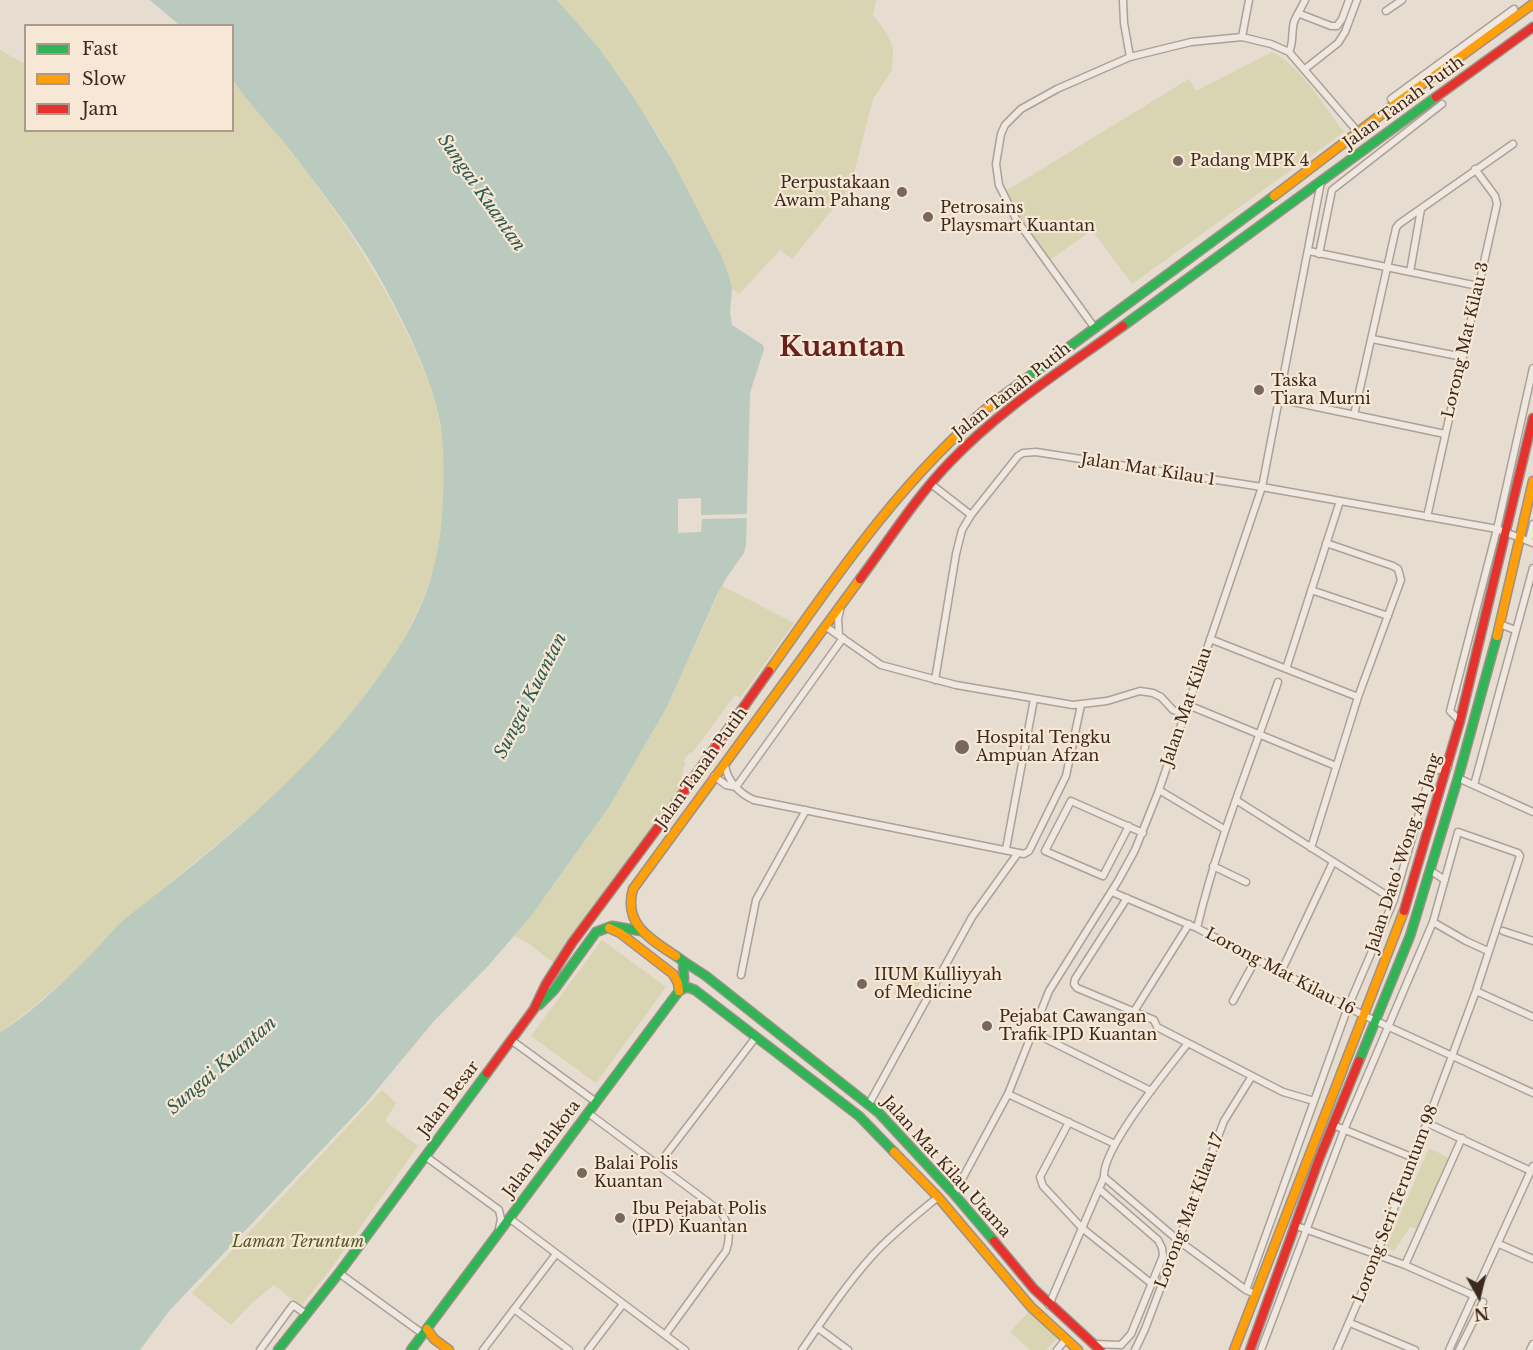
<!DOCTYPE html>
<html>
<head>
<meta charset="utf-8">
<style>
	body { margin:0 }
	#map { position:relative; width:1533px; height:1350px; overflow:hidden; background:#e6dccf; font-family:"Libre Baskerville",serif }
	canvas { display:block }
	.legend { position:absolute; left:24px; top:24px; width:210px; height:108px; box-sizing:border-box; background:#f7e8d5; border:2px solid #ac9b8c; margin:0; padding:8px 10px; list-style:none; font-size:18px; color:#3c281f }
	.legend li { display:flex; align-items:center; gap:12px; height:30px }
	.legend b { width:30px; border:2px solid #ac9b8c }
	.north { position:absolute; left:1449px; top:1266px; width:60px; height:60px; -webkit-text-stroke:4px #f7e8d5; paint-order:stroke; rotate:172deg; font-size:16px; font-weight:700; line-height:24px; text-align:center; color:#3c281f }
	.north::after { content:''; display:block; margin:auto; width:21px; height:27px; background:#3c281f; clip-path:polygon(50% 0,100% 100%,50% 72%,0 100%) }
</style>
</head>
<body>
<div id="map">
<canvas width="1533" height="1350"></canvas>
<ul class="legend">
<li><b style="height:8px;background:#30b455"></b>Fast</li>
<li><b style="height:8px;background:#ff9f0a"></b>Slow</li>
<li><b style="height:8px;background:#e5322d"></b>Jam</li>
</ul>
<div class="north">N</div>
</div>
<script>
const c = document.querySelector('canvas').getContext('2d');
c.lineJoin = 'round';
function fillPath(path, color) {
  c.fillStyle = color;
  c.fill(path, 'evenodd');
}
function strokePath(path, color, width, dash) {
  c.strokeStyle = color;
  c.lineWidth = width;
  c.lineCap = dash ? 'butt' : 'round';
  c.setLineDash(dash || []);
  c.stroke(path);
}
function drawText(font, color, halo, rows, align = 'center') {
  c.font = font + ' "Libre Baskerville",serif';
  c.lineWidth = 4.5;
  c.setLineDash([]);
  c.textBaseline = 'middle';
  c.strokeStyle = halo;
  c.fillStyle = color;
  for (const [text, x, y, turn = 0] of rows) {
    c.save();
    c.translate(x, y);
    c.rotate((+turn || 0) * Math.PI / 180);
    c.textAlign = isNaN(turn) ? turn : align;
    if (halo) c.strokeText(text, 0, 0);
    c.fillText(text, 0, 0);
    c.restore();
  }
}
fillPath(new Path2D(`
	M 557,0 L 876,0 L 873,15 L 885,31 L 893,47 L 892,70 L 873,99 L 850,188 L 792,259 L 780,250 L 739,294 L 732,289 L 721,255 L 660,138 L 599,48 Z
	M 0,50 L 25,64 L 26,130 L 232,130 L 233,79 C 259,109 283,142 307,173 C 345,223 378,274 406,331 C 420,360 433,389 439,420 C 445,446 444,472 443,498 C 442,522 440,547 433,570 C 413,637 370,695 324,747 C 271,805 206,850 148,902 C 121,926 97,953 70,976 C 47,996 23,1014 0,1034 Z
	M 1272,52 C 1301,66 1324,106 1344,132 L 1132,284 L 1092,230 L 1050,260 L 1016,214 L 1006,191 L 1189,79 L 1196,91 Z
	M 722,586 L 794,623 L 740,698 L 735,695 L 692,753 L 690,752 L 683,761 L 685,763 L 678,793 L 554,961 L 554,963 L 528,943 L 514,936 L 547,894 L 609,807 L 667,707 Z
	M 602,940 L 666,987 L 596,1083 L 531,1036 Z
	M 908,965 L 925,973 L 910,1001 L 894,993 Z
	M 382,1090 L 396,1103 L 385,1121 L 418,1146 L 332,1267 L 301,1306 L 274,1285 L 253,1302 L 231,1325 L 192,1293 Z
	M 1429,1148 L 1449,1158 L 1417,1229 L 1410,1227 L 1394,1251 L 1386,1248 Z
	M 1030,1310 L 1058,1337 L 1046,1350 L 1030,1350 L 1010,1332 Z`), '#d9d4b1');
fillPath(new Path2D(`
	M 150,0 L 557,0 L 599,48 L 636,101 L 672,160 L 721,255 L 729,276 L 732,289 L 730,313 L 732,325 L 763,345 L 764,349 L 750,393 L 746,545 L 744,553 L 727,577 L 716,597 L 667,707 L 609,807 L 531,916 L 488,966 L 434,1021 L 366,1103 L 170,1310 L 140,1350 L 0,1350 L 0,1033 C 33,1011 63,983 91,955 C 104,942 115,926 130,915 C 216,848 301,780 367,693 C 396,655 423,613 434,566 C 440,544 442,520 443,498 C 444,472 444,447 440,422 C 430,372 404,323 380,278 C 352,229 316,184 282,140 C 268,123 245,99 234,81 C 229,72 233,38 232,26 L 179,25 Z`), '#bacabe');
fillPath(new Path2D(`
	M 701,498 L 701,515 L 750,514 L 750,518 L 702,519 L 701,532 L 678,533 L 678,499 Z`), '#e6dccf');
const street = new Path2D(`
	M 1123,0 L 1124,23 L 1130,57
	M 1386,11 L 1402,0
	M 1300,14 L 1331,26 L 1337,26 L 1342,19 L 1349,0
	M 1242,37 L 1249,0
	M 1289,52 C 1294,42 1291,33 1294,22 C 1295,18 1302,7 1305,0
	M 1305,69 L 1338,43 L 1345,32 L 1357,0
	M 1395,104 L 1391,99 L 1514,9
	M 1309,251 L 1478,286
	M 1319,254 L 1332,190 L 1442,104
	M 1410,272 L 1421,209
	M 1094,327 L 1016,219 L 999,185 L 996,164 L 1001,134 L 1005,125 L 1021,109 L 1057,89 L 1130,57 L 1191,42 L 1242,37 L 1271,44 L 1289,52 L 1358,132
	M 1372,339 L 1463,357
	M 1279,399 L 1445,434
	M 1354,415 L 1396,228 L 1399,224 L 1513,144
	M 931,484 L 971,515
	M 1427,517 L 1497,204 L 1495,196 L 1475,169
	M 1529,541 L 1533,524
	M 1311,590 L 1388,616
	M 1500,624 L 1515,630
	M 825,626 L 881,665 L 956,685 L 1073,705 L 1107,701 L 1140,691 L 1153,693 L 1161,697 L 1173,710 L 1185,714
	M 839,635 L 838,619 L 840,611
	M 1210,639 L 1358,697
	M 1286,669 L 1340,501
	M 935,680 L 956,554 L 962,530 L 971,515 L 1018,456 L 1023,453 L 1036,452 L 1262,487 L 1497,529 L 1533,543
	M 1188,705 L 1336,766
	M 1460,721 L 1450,711 L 1497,529 L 1533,368
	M 725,765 C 727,781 740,794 754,800 L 1024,854 L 1029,851 L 1032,845 L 1066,776 L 1081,705
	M 714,776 L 726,785 L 736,787
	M 1458,778 L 1533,812
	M 1474,785 L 1533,568
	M 736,787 L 843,638
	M 1159,790 L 1224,829
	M 1236,800 L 1394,900
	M 1129,826 L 1103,876 L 1045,851 L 1071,801 L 1143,833
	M 1311,848 L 1358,697 L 1401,580 L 1398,569 L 1393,566 L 1326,543
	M 1006,849 L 1034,699
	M 1213,866 L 1246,882
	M 1431,871 L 1445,880
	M 1112,892 L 1197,928 L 1363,1015 L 1533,1093
	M 1127,898 L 1075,979 L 1074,984 L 1077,988 L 1154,1020 L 1157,1027 L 1283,1092 L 1314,1101
	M 1433,922 L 1466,941 L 1488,951
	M 1197,928 C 1217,843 1250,763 1278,682
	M 1503,931 L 1533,941
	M 1281,972 L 1333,862
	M 741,975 L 756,900 L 806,810
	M 1476,991 L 1533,1017
	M 1233,1001 L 1256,959
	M 1133,1013 L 1189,924
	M 1032,1032 L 1151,1091
	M 511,1040 L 596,1102
	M 1008,1094 L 1115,1144
	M 869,1104 L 972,917 L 1018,853
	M 588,1113 L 720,1211 C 729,1223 731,1237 726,1251 L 665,1335
	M 1069,1122 L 1040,1177 L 1043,1186 L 1082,1228 L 1152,1284
	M 1427,1123 L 1531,1171
	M 1333,1125 L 1414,1158
	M 425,1156 L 499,1210 L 501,1219 L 499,1229
	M 658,1165 L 756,1037
	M 1104,1177 L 1179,1241 L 1246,1290 L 1255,1294
	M 954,1194 L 1008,1094 L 1049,991 L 1118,881 L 1135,850 L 1159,790 L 1262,487 L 1321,182
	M 509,1218 L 685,1350
	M 1294,1225 L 1405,1265 L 1475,1296
	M 1499,1244 L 1533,1259
	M 1405,1265 L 1462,1138
	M 339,1273 L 423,1334
	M 1246,1290 L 1348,1007 L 1394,900 L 1431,772 L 1448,767
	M 1049,1305 L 1104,1177 C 1102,1148 1168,1069 1188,1043
	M 514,1309 L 569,1350
	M 1350,1323 L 1415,1350
	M 818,1328 L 848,1350
	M 1093,1344 L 1121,1345 L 1131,1334 L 1163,1256 L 1162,1248 L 1158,1240 L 1099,1189
	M 260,1350 L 293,1305 L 306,1314
	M 483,1350 L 556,1254
	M 588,1350 L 623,1304
	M 802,1350 C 824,1318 846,1285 872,1256 C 892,1234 915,1216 938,1197
	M 1057,1350 L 1066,1339
	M 1135,1350 L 1145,1329 L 1224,1121 L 1252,1076
	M 1261,1350 L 1344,1130 L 1433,922 L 1458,832 L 1518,853 L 1520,856 L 1476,991 L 1452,1056 L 1366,1283 L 1337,1350
	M 1449,1350 L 1533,1166
	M 1459,1350 L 1483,1302
	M 1530,1350 L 1533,1344`);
const fast = new Path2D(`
	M 1123,326 L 1436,97
	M 993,403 L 1274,196
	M 683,961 L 706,976 L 879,1113 L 954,1194 L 994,1241
	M 679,991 L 687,987 L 695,990 L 859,1116 L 894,1152
	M 539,1005 L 554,990 L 596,932 L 612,926 L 641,931
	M 1359,1061 L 1410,936 L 1458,778 L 1497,636
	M 278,1350 L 339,1273 L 487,1073
	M 411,1350 L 679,991 L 684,980 L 683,961 L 676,956`);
const slow = new Path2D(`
	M 1274,196 L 1395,104 L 1533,4
	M 1497,636 L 1533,481
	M 769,671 C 836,576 903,477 993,403
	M 609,928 L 620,933 L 673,974 L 678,983 L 679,991
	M 676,956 C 650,939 623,924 633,889 L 860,579
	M 894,1152 L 938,1197 L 1031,1307 L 1078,1350
	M 427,1329 L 434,1339 L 449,1350
	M 1234,1350 L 1404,911`);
const jam = new Path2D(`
	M 1436,97 L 1533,27
	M 860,579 C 889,540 916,497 950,462 C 1000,409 1064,369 1123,326
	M 1404,911 L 1460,721 L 1533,418
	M 487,1073 L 534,1009 L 546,984 L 572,943 L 671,810 L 769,671
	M 994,1241 L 1034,1289 L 1100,1350
	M 1250,1350 L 1319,1159 L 1359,1061`);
strokePath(street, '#aca197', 9);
strokePath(fast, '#9b9188', 11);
strokePath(slow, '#9b9188', 11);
strokePath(jam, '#9b9188', 11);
strokePath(street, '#eee8e1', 6);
strokePath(fast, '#30b455', 8);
strokePath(slow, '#ff9f0a', 8);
strokePath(jam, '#e5322d', 8);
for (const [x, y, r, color] of [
	[1178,161,6,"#78675d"],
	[902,192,6,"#78675d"],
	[928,217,6,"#78675d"],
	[1259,390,6,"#78675d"],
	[962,747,8,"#78675d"],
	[862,984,6,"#78675d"],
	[987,1026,6,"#78675d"],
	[582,1173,6,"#78675d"],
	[620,1218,6,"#78675d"]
]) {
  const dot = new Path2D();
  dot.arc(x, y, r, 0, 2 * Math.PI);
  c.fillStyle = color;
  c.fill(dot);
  strokePath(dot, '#f7e8d5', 2);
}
drawText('16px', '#3c281f', '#f7e8d5', [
	["Jalan Tanah Putih",1404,103,-36],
	["Lorong Mat Kilau 3",1466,340,-77],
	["Jalan Tanah Putih",1012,391,-38],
	["Jalan Mat Kilau 1",1148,470,9],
	["Jalan Mat Kilau",1187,707,-71],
	["Jalan Tanah Putih",702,768,-54],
	["Jalan Dato' Wong Ah Jang",1404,853,-72],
	["Lorong Mat Kilau 16",1280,972,28],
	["Jalan Besar",449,1099,-53],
	["Jalan Mahkota",542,1149,-53],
	["Jalan Mat Kilau Utama",946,1167,48],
	["Lorong Seri Teruntum 98",1396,1204,-69],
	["Lorong Mat Kilau 17",1190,1211,-69]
]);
drawText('16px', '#3c281f', '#f7e8d5', [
	["Padang MPK 4",1190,161],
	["Perpustakaan",890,183,"right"],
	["Awam Pahang",890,201,"right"],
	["Petrosains",940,208],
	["Playsmart Kuantan",940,226],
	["Taska",1271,381],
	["Tiara Murni",1271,399],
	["Hospital Tengku",976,738],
	["Ampuan Afzan",976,756],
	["IIUM Kulliyyah",874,975],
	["of Medicine",874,993],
	["Pejabat Cawangan",999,1017],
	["Trafik IPD Kuantan",999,1035],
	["Balai Polis",594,1164],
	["Kuantan",594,1182],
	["Ibu Pejabat Polis",632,1209],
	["(IPD) Kuantan",632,1227]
], 'left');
drawText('italic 16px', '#535925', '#f7e8d5', [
	["Laman Teruntum",298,1242]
]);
drawText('italic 18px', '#2e5c52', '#f7e8d5', [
	["Sungai Kuantan",481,193,55],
	["Sungai Kuantan",531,696,-63],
	["Sungai Kuantan",222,1066,-41]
]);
drawText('bold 28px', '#6a211d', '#f7e8d5', [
	["Kuantan",842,348]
]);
</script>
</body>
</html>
